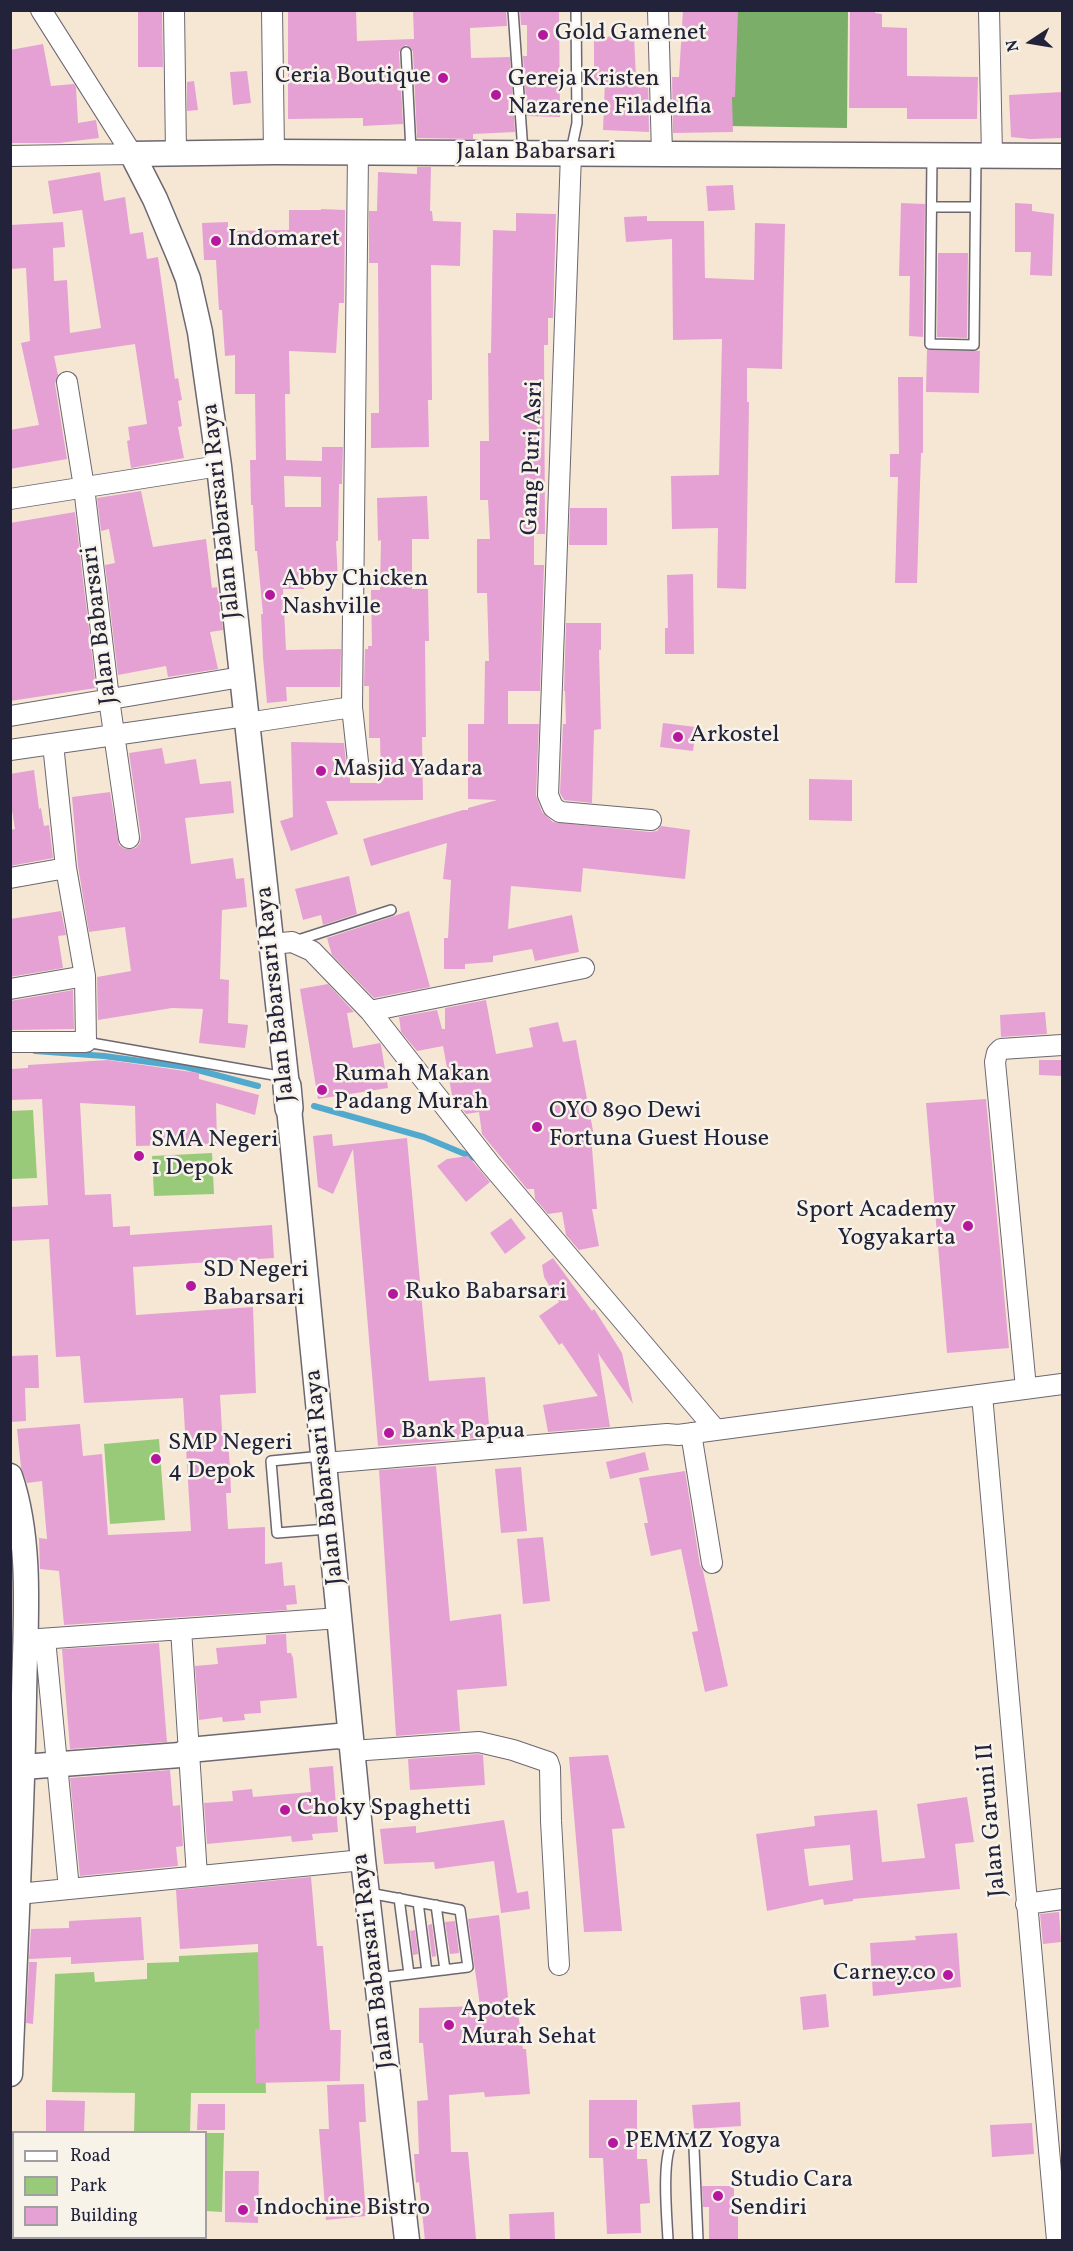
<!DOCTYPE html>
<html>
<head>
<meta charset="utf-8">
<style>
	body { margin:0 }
	#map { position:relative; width:1073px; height:2251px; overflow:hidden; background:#f6e7d4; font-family:Vollkorn,serif }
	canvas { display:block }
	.frame { position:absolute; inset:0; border:12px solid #22223b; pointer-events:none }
	.legend { position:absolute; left:12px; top:2131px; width:195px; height:108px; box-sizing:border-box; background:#f7f3e8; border:2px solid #a29fa3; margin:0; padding:8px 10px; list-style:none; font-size:18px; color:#22223b }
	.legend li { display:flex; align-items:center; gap:12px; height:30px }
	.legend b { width:30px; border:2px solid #a29fa3 }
	.north { position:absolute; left:1001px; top:12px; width:60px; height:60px; -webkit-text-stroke:4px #f7f3e8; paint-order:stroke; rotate:258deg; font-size:16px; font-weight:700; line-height:24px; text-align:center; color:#22223b }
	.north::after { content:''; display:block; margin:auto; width:21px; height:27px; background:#22223b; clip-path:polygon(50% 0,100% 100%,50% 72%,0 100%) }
</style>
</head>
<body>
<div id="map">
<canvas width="1073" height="2251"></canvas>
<div class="frame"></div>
<ul class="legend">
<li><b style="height:8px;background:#fff"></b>Road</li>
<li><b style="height:16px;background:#99ca79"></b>Park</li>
<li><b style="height:16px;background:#e5a1d4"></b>Building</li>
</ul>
<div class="north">N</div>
</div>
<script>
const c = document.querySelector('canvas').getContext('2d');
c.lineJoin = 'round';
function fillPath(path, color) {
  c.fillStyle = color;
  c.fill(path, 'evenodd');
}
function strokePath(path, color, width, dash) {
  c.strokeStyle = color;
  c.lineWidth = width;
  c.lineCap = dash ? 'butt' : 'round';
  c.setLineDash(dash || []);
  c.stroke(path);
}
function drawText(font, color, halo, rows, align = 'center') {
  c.font = font + ' Vollkorn,serif';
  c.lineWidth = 5;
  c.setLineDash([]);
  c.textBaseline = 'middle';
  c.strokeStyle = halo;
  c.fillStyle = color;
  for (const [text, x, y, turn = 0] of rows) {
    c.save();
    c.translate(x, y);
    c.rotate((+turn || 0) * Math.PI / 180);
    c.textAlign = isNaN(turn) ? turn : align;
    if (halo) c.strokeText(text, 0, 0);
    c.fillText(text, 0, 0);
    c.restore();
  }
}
fillPath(new Path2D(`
	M 33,1110 L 37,1178 L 11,1179 L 11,1111 Z
	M 212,1153 L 214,1194 L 154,1196 L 152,1156 Z
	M 159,1439 L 165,1520 L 110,1524 L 104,1444 Z
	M 261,1952 L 266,2093 L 191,2093 L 190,2132 L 134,2132 L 135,2093 L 52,2092 L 55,1974 L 94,1972 L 95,1982 L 147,1979 L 147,1963 L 179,1962 L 179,1956 Z
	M 206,2133 L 224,2133 L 222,2212 L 206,2211 Z`), '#99ca79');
fillPath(new Path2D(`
	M 728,11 L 848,11 L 847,128 L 728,126 Z`), '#7aae69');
strokePath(new Path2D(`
	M 35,1051 L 104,1056 L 186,1067 L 258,1086
	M 314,1106 L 424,1137 L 479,1160`), '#51aace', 6);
fillPath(new Path2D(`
	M 138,10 L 162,10 L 163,67 L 138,67 Z
	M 288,10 L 356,10 L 357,41 L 414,39 L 413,10 L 506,10 L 507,26 L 470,28 L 471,58 L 510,57 L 515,132 L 473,134 L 473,139 L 417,138 L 413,52 L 411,48 L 406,45 L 402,47 L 399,52 L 403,124 L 363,126 L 363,118 L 288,119 Z
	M 520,10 L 559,10 L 560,117 L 527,116 L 523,56 L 527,56 L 527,25 L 521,25 Z
	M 683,10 L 738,10 L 735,97 L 732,97 L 733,132 L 673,133 L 672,77 L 679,77 Z
	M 850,10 L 875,10 L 875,13 L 882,14 L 882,27 L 907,28 L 907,76 L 978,77 L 977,119 L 907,119 L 907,108 L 849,108 Z
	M 634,36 L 636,78 L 648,78 L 649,132 L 603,130 L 605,80 L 594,81 L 594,37 Z
	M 43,44 L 51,86 L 74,84 L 76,87 L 78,123 L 96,120 L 99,138 L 59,143 L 10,143 L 10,50 Z
	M 247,71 L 251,103 L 233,105 L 230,72 Z
	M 194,81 L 198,110 L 187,111 L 187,82 Z
	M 1062,92 L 1062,138 L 1030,139 L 1011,137 L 1009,95 Z
	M 417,167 L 431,167 L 430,211 L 432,211 L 433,221 L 461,222 L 460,266 L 431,265 L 432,400 L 428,400 L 429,447 L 371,448 L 371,413 L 379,413 L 378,263 L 369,263 L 369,211 L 377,211 L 378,172 L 417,174 Z
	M 100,172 L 104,201 L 125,197 L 130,234 L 143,232 L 147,259 L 158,257 L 175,379 L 178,378 L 182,400 L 178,401 L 182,426 L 178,427 L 184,458 L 131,468 L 127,441 L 130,440 L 128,427 L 147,424 L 135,344 L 54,356 L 58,375 L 55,384 L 67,459 L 10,469 L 10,430 L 39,425 L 21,343 L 30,341 L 26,268 L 10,269 L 10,225 L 63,222 L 65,247 L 53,248 L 54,281 L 67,280 L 70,333 L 101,328 L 82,210 L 53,214 L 48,181 Z
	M 733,185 L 735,210 L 708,211 L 706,186 Z
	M 901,203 L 925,204 L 923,337 L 909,336 L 910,276 L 899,276 Z
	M 1015,203 L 1032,204 L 1032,211 L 1054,214 L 1052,276 L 1030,275 L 1031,252 L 1015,252 Z
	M 321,209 L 345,210 L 344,303 L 339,303 L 336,353 L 289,351 L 290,394 L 285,394 L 286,460 L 322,461 L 322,447 L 343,447 L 342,484 L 339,484 L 338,541 L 336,541 L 338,580 L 304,581 L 304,589 L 283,589 L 286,650 L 341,649 L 340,687 L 286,687 L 287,701 L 267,703 L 263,657 L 261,614 L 263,614 L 257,551 L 255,551 L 253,505 L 251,505 L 250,460 L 256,460 L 255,394 L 235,394 L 235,355 L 225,356 L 222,310 L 219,310 L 216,260 L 204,260 L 202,223 L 228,222 L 228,231 L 289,230 L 289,210 L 321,210 ZM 284,476 L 321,477 L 321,507 L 285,507 Z
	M 516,213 L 556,214 L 553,318 L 548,318 L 548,345 L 544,345 L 545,534 L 534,534 L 534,565 L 544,565 L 540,691 L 508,691 L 508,724 L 539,724 L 536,795 L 542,812 L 553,822 L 650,832 L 657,831 L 661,826 L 690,830 L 685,879 L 583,868 L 581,892 L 511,886 L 508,929 L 572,915 L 579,952 L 535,961 L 532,949 L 493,956 L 493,962 L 465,964 L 465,969 L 444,969 L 444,938 L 448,938 L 451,880 L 443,879 L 447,843 L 371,866 L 363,839 L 463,810 L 468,810 L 468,808 L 497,800 L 468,799 L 468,724 L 484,724 L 485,661 L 489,661 L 487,593 L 477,593 L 477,539 L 490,539 L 488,500 L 480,500 L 480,441 L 489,441 L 488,353 L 491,353 L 493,230 L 516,231 Z
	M 647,216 L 647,221 L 704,221 L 705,278 L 754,280 L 755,223 L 785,224 L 782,369 L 747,368 L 747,402 L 749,402 L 746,589 L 717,588 L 718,528 L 672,529 L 671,476 L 719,475 L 722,339 L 673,340 L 672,239 L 626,242 L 624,217 Z
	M 938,253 L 968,253 L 967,338 L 937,337 Z
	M 927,350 L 980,351 L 979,393 L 926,392 Z
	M 898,377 L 923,377 L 923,453 L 921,453 L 917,583 L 895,583 L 898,477 L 890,477 L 890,454 L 899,454 Z
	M 141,491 L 153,547 L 206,539 L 212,588 L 217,587 L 223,630 L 210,632 L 218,669 L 168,677 L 166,666 L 118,675 L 105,565 L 115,563 L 109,529 L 101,531 L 97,498 Z
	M 427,496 L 429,539 L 412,539 L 412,589 L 428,589 L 429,641 L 425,641 L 426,737 L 422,737 L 423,800 L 326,801 L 338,834 L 291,851 L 280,821 L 293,817 L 291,742 L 344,743 L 346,763 L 350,771 L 350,783 L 381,783 L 380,738 L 369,738 L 369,686 L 364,686 L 365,649 L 368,649 L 368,646 L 372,646 L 371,590 L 380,590 L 381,540 L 378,541 L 377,498 Z
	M 570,508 L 607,508 L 607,545 L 569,545 Z
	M 75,512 L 96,688 L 10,701 L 10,523 Z
	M 693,574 L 694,654 L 665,654 L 665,628 L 668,628 L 667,575 Z
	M 566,623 L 601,623 L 601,650 L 599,650 L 601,729 L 594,730 L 592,803 L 564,800 L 560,793 L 563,724 L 566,724 L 565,691 L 564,691 Z
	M 663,723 L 696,727 L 693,751 L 660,747 Z
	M 162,748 L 165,764 L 196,759 L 200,784 L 231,781 L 234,813 L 185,818 L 191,864 L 233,858 L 236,879 L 244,878 L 247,907 L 222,910 L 220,979 L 229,980 L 228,1023 L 248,1025 L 245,1048 L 199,1043 L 203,1009 L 172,1008 L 98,1020 L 97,977 L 131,971 L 125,927 L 89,932 L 78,866 L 72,797 L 110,792 L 119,845 L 125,849 L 136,848 L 140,843 L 141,836 L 129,753 Z
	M 34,770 L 39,809 L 41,808 L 44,826 L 49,825 L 53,858 L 10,866 L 10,830 L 15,829 L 10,798 L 10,774 Z
	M 809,779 L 852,780 L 852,821 L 809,820 Z
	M 349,876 L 357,914 L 323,925 L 321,915 L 303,920 L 295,889 Z
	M 61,911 L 66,935 L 58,936 L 63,968 L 10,977 L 10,919 Z
	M 409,911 L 430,987 L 374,998 L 332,955 L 327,938 Z
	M 328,984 L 354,1012 L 347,1013 L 353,1048 L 380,1043 L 381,1045 L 388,1088 L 318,1099 L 300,989 Z
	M 73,990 L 74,1029 L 10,1030 L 10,1001 Z
	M 486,1000 L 496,1054 L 533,1047 L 529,1028 L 558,1022 L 563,1042 L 576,1040 L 594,1136 L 591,1136 L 597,1209 L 592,1209 L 599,1246 L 579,1250 L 566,1235 L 562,1212 L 548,1214 L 535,1199 L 534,1189 L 527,1189 L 482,1134 L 479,1112 L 466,1114 L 452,1095 L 443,1046 L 417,1051 L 401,1032 L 399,1017 L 437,1010 L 442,1029 L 445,1029 L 445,1008 Z
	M 1045,1012 L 1047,1034 L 1001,1037 L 1000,1015 Z
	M 108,1060 L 199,1073 L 199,1079 L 259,1095 L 255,1115 L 216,1103 L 217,1144 L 136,1146 L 135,1106 L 80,1103 L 85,1195 L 111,1194 L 113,1227 L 130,1226 L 130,1235 L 272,1225 L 274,1258 L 133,1267 L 136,1315 L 253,1307 L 256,1393 L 220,1395 L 222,1431 L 227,1430 L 230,1468 L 231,1493 L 226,1493 L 228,1529 L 265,1527 L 265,1564 L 282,1562 L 284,1586 L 295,1585 L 297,1604 L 286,1605 L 287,1610 L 64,1625 L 59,1571 L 40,1569 L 39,1538 L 47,1539 L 42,1481 L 27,1483 L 21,1467 L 17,1429 L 80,1424 L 83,1456 L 102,1454 L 108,1535 L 191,1531 L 183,1398 L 84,1403 L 80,1356 L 56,1357 L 49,1239 L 10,1241 L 10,1207 L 48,1205 L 42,1099 L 10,1100 L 10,1069 L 28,1068 L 28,1065 Z
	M 1039,1060 L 1062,1060 L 1062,1076 L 1039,1075 Z
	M 986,1099 L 1009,1348 L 947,1353 L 926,1103 Z
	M 332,1134 L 333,1146 L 407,1138 L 429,1381 L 485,1377 L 490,1437 L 378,1446 L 353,1149 L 333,1194 L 318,1187 L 313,1136 Z
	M 468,1156 L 490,1182 L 466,1202 L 437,1166 L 447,1159 Z
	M 511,1218 L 526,1238 L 505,1254 L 490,1233 Z
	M 553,1258 L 592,1311 L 594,1309 L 622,1353 L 633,1404 L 598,1353 L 610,1427 L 548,1432 L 543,1405 L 598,1396 L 562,1343 L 559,1345 L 539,1316 L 559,1302 L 544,1277 L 542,1265 Z
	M 38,1355 L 39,1388 L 25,1388 L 26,1421 L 10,1422 L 10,1356 Z
	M 645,1452 L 649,1470 L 610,1479 L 606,1462 Z
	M 436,1466 L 450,1621 L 501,1614 L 507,1686 L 457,1690 L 460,1731 L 396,1736 L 379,1470 Z
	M 521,1467 L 527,1531 L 501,1533 L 495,1469 Z
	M 685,1471 L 700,1565 L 703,1571 L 728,1686 L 705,1692 L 692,1632 L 698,1631 L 681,1549 L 651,1556 L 644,1523 L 648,1523 L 639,1478 Z
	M 543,1537 L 550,1601 L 523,1604 L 517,1539 Z
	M 286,1634 L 287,1653 L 291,1653 L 293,1658 L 297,1698 L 260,1701 L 261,1713 L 244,1714 L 245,1720 L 223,1722 L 222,1717 L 199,1720 L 195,1666 L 218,1664 L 216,1648 L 266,1644 L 266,1635 Z
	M 159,1643 L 167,1742 L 70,1749 L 62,1649 Z
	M 478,1754 L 483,1755 L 485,1785 L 410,1790 L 408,1759 Z
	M 608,1755 L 625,1828 L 612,1829 L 622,1931 L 584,1932 L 569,1757 Z
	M 333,1766 L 338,1832 L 312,1834 L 313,1840 L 292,1842 L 291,1836 L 207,1844 L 204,1803 L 233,1801 L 232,1791 L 252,1789 L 253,1797 L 311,1792 L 309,1768 Z
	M 170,1770 L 173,1806 L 180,1805 L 183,1846 L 176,1847 L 178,1866 L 80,1876 L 70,1778 Z
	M 967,1797 L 974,1842 L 955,1844 L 960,1889 L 853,1899 L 853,1901 L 824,1905 L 823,1899 L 767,1911 L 756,1834 L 815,1826 L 814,1816 L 877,1810 L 882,1862 L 925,1858 L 917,1804 ZM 850,1845 L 853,1880 L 809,1886 L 804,1849 Z
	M 504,1820 L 517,1893 L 528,1891 L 530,1909 L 501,1913 L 494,1861 L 435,1869 L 434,1862 L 384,1864 L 380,1829 L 416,1826 L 416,1833 Z
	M 311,1877 L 317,1946 L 323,1946 L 330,2030 L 341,2030 L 340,2081 L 256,2083 L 255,2029 L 259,2029 L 258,1944 L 180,1949 L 176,1890 Z
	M 1059,1912 L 1061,1942 L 1043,1944 L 1040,1914 Z
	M 499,1915 L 509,2006 L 517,2005 L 523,2049 L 526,2049 L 530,2094 L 485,2097 L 484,2092 L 449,2095 L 451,2152 L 468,2152 L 476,2239 L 425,2241 L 419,2182 L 416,2183 L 414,2154 L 419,2154 L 417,2101 L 428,2100 L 423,2043 L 419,2043 L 419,2008 L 480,2006 L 468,1919 Z
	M 141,1917 L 144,1960 L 71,1964 L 71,1957 L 29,1959 L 31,1929 L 69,1928 L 69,1921 Z
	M 455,1921 L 459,1953 L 450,1954 L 445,1922 Z
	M 432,1924 L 436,1956 L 432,1957 L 428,1925 Z
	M 415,1930 L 418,1954 L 413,1955 L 410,1931 Z
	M 957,1933 L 961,1987 L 873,1996 L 870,1943 L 916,1940 L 915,1936 Z
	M 29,1962 L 37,1962 L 33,2024 L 26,2023 Z
	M 826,1994 L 829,2027 L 803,2030 L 800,1997 Z
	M 364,2084 L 366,2122 L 359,2122 L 366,2216 L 326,2220 L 319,2129 L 329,2129 L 327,2085 Z
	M 46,2100 L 85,2101 L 84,2133 L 46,2133 Z
	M 589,2100 L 637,2100 L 637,2159 L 647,2159 L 650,2203 L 640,2204 L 641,2233 L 607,2234 L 603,2158 L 589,2158 Z
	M 740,2102 L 741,2126 L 694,2129 L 692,2105 Z
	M 198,2104 L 225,2104 L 225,2130 L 197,2130 Z
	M 1032,2123 L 1034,2154 L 992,2157 L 990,2125 Z
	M 225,2171 L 259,2171 L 258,2223 L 225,2222 Z
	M 702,2186 L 734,2186 L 734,2210 L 738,2210 L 738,2241 L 709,2241 L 709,2207 L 703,2207 Z
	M 554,2212 L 555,2241 L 510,2241 L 509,2214 Z`), '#e5a1d4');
const service = new Path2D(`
	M 513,10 L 523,152
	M 406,52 L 411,151
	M 571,151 L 577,123 L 576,10
	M 932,157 L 930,344 L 974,345 L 976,156
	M 932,207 L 975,207
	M 295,941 L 391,910
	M 86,1042 L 285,1077
	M 322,1456 L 271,1461 L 277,1533 L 328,1529
	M 369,1893 L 460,1910 L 468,1967 L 378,1978
	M 399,1898 L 409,1974
	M 418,1902 L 427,1972
	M 436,1905 L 445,1970
	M 668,2240 C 667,2217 661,2158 673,2140 L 689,2139 L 694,2148 L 698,2240`);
const minor = new Path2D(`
	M 41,10 L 132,154
	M 174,10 L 176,153
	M 272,10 L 274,152
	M 658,10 L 662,154
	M 989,10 L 992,156
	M 358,153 L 352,707 L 358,762
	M 571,154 L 548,795 L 553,807 L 560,812 L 651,820
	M 10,156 L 132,154
	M 67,382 L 84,487 L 109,699 L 129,838
	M 10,499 L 219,466
	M 10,716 L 241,677
	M 247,723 L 352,707
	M 10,750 L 246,716
	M 10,878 L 66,868
	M 272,944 L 292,942 L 312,951 L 370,1011 L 490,1164 L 716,1430
	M 10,989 L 85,976 L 66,868 L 53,744
	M 370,1011 L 584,968
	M 10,1042 L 86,1042 L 85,976
	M 1026,1388 L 995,1062 L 997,1053 L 1001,1049 L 1062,1045
	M 982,1395 L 1057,2240
	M 691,1433 L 712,1563
	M 325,1463 L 667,1434 L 678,1435 L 1062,1384
	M 181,1629 L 197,1876
	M 45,1639 L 69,1889
	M 25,1640 L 340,1618
	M 352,1751 L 479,1742 L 513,1750 L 548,1762 L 550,1768 L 551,1821 L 559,1965
	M 18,1894 L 363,1860
	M 1026,1904 L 1062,1899`);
const tertiary = new Path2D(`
	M 287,1086 L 219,466 L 200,332 L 188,279 L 179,256 L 155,199 L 132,154 L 274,152 L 1062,156
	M 289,1108 L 363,1860 L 407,2240
	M 10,1476 C 33,1544 25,1626 24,1697 C 22,1823 15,1948 10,2074
	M 23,1767 L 180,1755 L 189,1750 L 338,1736 L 351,1739`);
const secondary = new Path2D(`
	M 287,1086 L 289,1108`);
strokePath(service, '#6c6771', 12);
strokePath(minor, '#6c6771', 22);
strokePath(tertiary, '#6c6771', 27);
strokePath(secondary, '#6c6771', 30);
strokePath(service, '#fff', 9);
strokePath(minor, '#fff', 20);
strokePath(tertiary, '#fff', 24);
strokePath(secondary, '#fff', 27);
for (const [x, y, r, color] of [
	[543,35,6,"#b5179e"],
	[443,78,6,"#b5179e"],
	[496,95,6,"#b5179e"],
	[216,241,6,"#b5179e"],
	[270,595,6,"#b5179e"],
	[678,737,6,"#b5179e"],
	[321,771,6,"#b5179e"],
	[322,1090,6,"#b5179e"],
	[537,1127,6,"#b5179e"],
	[139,1156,6,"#b5179e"],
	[968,1226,6,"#b5179e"],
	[191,1286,6,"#b5179e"],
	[393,1294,6,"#b5179e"],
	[389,1433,6,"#b5179e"],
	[156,1459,6,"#b5179e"],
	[285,1810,6,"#b5179e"],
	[948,1975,6,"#b5179e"],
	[449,2025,6,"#b5179e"],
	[613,2143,6,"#b5179e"],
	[718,2196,6,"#b5179e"],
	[243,2210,6,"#b5179e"]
]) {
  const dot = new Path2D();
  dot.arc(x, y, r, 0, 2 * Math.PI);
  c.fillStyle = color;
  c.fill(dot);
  strokePath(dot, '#f7f3e8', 2);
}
drawText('24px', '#22223b', '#f7f3e8', [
	["Gold Gamenet",555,35],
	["Ceria Boutique",431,78,"right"],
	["Gereja Kristen",508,81],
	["Nazarene Filadelfia",508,109],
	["Indomaret",228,241],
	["Abby Chicken",282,581],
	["Nashville",282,609],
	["Arkostel",690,737],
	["Masjid Yadara",333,771],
	["Rumah Makan",334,1076],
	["Padang Murah",334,1104],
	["OYO 890 Dewi",549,1113],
	["Fortuna Guest House",549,1141],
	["SMA Negeri",151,1142],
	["1 Depok",151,1170],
	["Sport Academy",956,1212,"right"],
	["Yogyakarta",956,1240,"right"],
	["SD Negeri",203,1272],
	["Babarsari",203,1300],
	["Ruko Babarsari",405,1294],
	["Bank Papua",401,1433],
	["SMP Negeri",168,1445],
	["4 Depok",168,1473],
	["Choky Spaghetti",297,1810],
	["Carney.co",936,1975,"right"],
	["Apotek",461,2011],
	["Murah Sehat",461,2039],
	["PEMMZ Yogya",625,2143],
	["Studio Cara",730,2182],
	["Sendiri",730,2210],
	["Indochine Bistro",255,2210]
], 'left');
drawText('24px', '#22223b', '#f7f3e8', [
	["Jalan Babarsari",536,154],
	["Gang Puri Asri",534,458,-88],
	["Jalan Babarsari Raya",223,511,-96],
	["Jalan Babarsari",101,625,-97],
	["Jalan Babarsari Raya",277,994,-96],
	["Jalan Babarsari Raya",326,1477,-96],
	["Jalan Garuni II",993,1820,-95],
	["Jalan Babarsari Raya",375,1961,-97]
]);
</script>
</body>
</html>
